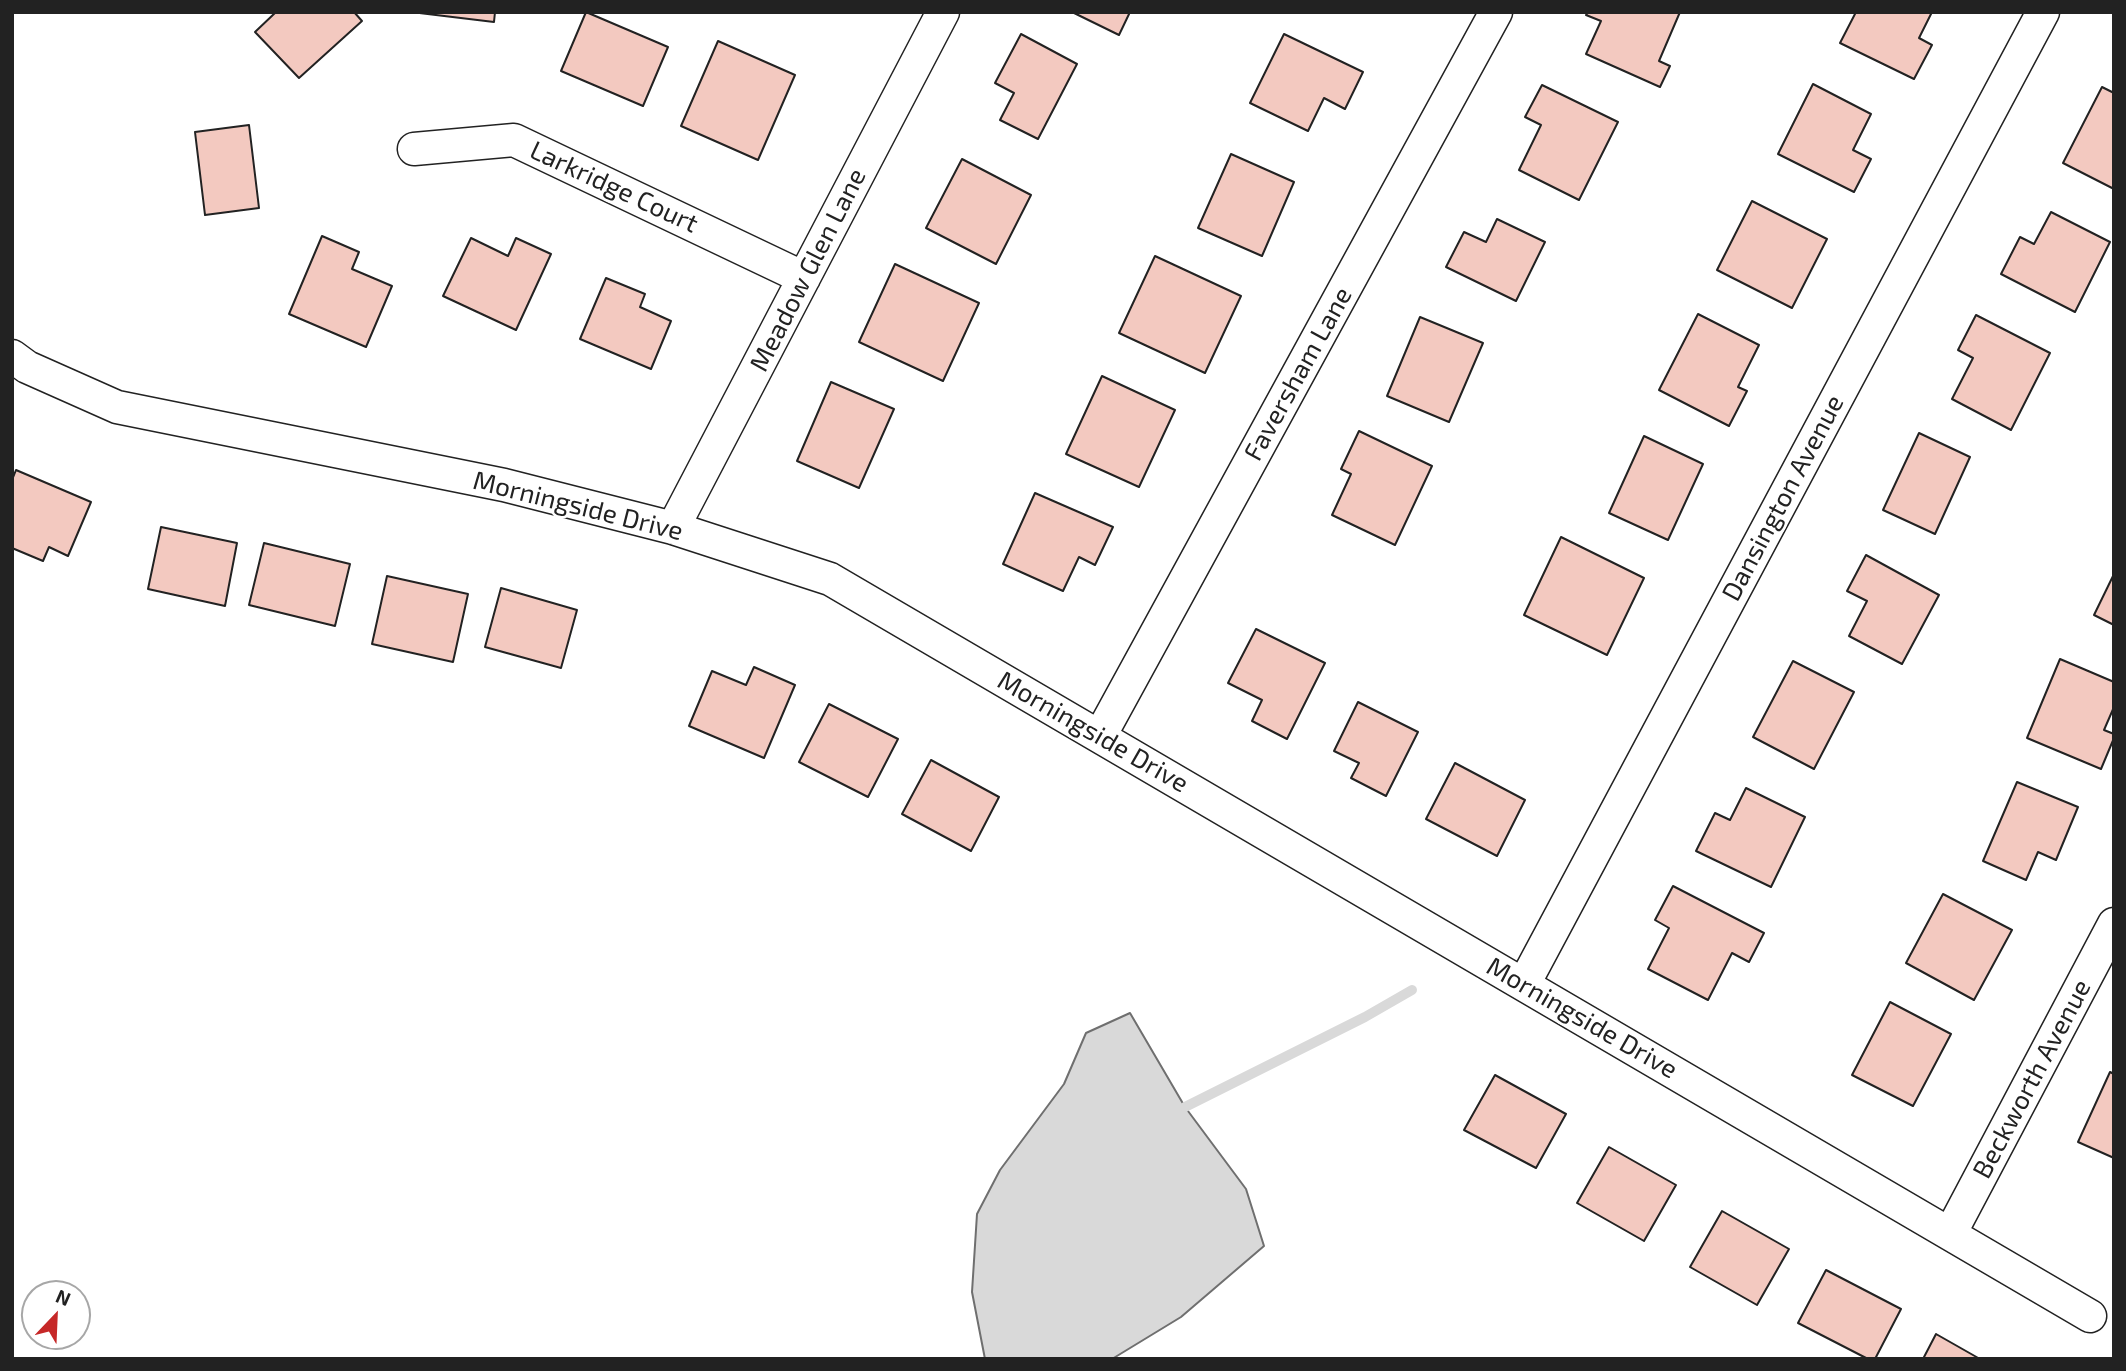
<!DOCTYPE html>
<html>
<head>
<meta charset="utf-8">
<style>
	body { margin:0 }
	#map { position:relative; width:2126px; height:1371px; overflow:hidden; background:#fff; font-family:"Exo 2",sans-serif }
	canvas { display:block }
	.frame { position:absolute; inset:0; border:14px solid #222; pointer-events:none }
	.north { position:absolute; left:21px; top:1280px; width:70px; height:70px; box-sizing:border-box; background:#fff; border:2px solid #a7a7a7; border-radius:50%; rotate:23deg; font-size:19px; font-weight:700; line-height:28px; text-align:center; color:#222 }
	.north::after { content:''; display:block; margin:auto; width:24px; height:32px; background:#c62828; clip-path:polygon(50% 0,100% 100%,50% 72%,0 100%) }
</style>
</head>
<body>
<div id="map">
<canvas width="2126" height="1371"></canvas>
<div class="frame"></div>
<div class="north">N</div>
</div>
<script>
const c = document.querySelector('canvas').getContext('2d');
c.lineJoin = 'round';
function fillPath(path, color) {
  c.fillStyle = color;
  c.fill(path, 'evenodd');
}
function strokePath(path, color, width, dash) {
  c.strokeStyle = color;
  c.lineWidth = width;
  c.lineCap = dash ? 'butt' : 'round';
  c.setLineDash(dash || []);
  c.stroke(path);
}
function drawText(font, color, halo, rows, align = 'center') {
  c.font = font + ' "Exo 2",sans-serif';
  c.lineWidth = 5;
  c.setLineDash([]);
  c.textBaseline = 'middle';
  c.strokeStyle = halo;
  c.fillStyle = color;
  for (const [text, x, y, turn = 0] of rows) {
    c.save();
    c.translate(x, y);
    c.rotate((+turn || 0) * Math.PI / 180);
    c.textAlign = isNaN(turn) ? turn : align;
    if (halo) c.strokeText(text, 0, 0);
    c.fillText(text, 0, 0);
    c.restore();
  }
}
const water = new Path2D(`
	M 1130,1013 L 1185,1107 L 1246,1189 L 1264,1246 L 1181,1317 L 1112,1359 L 985,1359 L 972,1292 L 977,1214 L 1000,1170 L 1064,1084 L 1086,1033 Z`);
fillPath(water, '#d9d9d9');
strokePath(water, '#6f6f6f', 2);
strokePath(new Path2D(`
	M 1185,1107 L 1365,1017 L 1412,990`), '#d9d9d9', 10);
const building = new Path2D(`
	M 276,12 L 354,12 L 362,21 L 299,78 L 255,32 Z
	M 411,12 L 495,12 L 494,22 Z
	M 586,12 L 668,47 L 643,106 L 561,71 Z
	M 1072,12 L 1130,12 L 1119,35 Z
	M 1588,12 L 1680,12 L 1659,61 L 1670,66 L 1660,87 L 1586,54 L 1601,21 L 1586,15 Z
	M 1856,12 L 1932,12 L 1919,38 L 1932,45 L 1914,79 L 1840,43 Z
	M 1021,34 L 1077,64 L 1038,139 L 1000,120 L 1014,93 L 995,83 Z
	M 1284,34 L 1363,72 L 1345,109 L 1324,98 L 1308,131 L 1250,103 Z
	M 718,41 L 795,75 L 758,160 L 681,126 Z
	M 1813,84 L 1871,114 L 1853,150 L 1871,159 L 1854,192 L 1778,154 Z
	M 1542,85 L 1618,122 L 1579,200 L 1519,170 L 1541,125 L 1525,117 Z
	M 2102,87 L 2114,93 L 2114,189 L 2063,163 Z
	M 249,125 L 259,208 L 205,215 L 195,132 Z
	M 1231,154 L 1294,182 L 1262,256 L 1198,228 Z
	M 962,159 L 1031,195 L 996,264 L 926,228 Z
	M 1752,201 L 1827,239 L 1792,308 L 1717,270 Z
	M 2051,212 L 2110,242 L 2075,312 L 2001,274 L 2020,237 L 2034,244 Z
	M 1497,219 L 1545,242 L 1516,301 L 1446,267 L 1464,232 L 1486,242 Z
	M 322,236 L 359,252 L 352,269 L 392,286 L 366,347 L 289,314 Z
	M 471,238 L 508,256 L 516,238 L 551,254 L 516,330 L 443,296 Z
	M 1155,256 L 1241,296 L 1205,373 L 1119,333 Z
	M 895,264 L 979,303 L 943,381 L 859,342 Z
	M 606,278 L 645,294 L 640,307 L 671,321 L 651,369 L 580,339 Z
	M 1698,314 L 1759,345 L 1738,387 L 1747,391 L 1729,426 L 1659,390 Z
	M 1976,315 L 2050,353 L 2011,430 L 1952,399 L 1973,358 L 1958,350 Z
	M 1420,317 L 1483,343 L 1449,422 L 1387,396 Z
	M 1102,376 L 1175,410 L 1139,487 L 1066,454 Z
	M 831,382 L 894,409 L 859,488 L 797,461 Z
	M 1359,431 L 1432,466 L 1395,545 L 1332,515 L 1351,474 L 1341,469 Z
	M 1919,433 L 1970,457 L 1935,534 L 1883,510 Z
	M 1644,436 L 1703,464 L 1668,540 L 1609,513 Z
	M 16,470 L 91,502 L 68,556 L 49,547 L 43,561 L 12,548 L 12,480 Z
	M 1035,493 L 1113,527 L 1095,565 L 1079,557 L 1063,591 L 1003,564 Z
	M 161,527 L 237,543 L 225,606 L 148,589 Z
	M 1561,537 L 1644,578 L 1607,655 L 1524,615 Z
	M 264,543 L 350,564 L 335,626 L 249,605 Z
	M 1866,555 L 1939,595 L 1902,664 L 1849,636 L 1867,601 L 1847,591 Z
	M 2114,574 L 2114,625 L 2094,615 Z
	M 387,576 L 468,594 L 453,662 L 372,644 Z
	M 501,588 L 577,610 L 561,668 L 485,647 Z
	M 1256,629 L 1325,663 L 1287,739 L 1252,721 L 1262,700 L 1228,683 Z
	M 2060,659 L 2114,682 L 2114,707 L 2104,730 L 2114,734 L 2114,738 L 2101,769 L 2027,738 Z
	M 1793,661 L 1854,692 L 1814,769 L 1753,737 Z
	M 754,667 L 795,685 L 764,758 L 689,726 L 712,671 L 746,685 Z
	M 1358,702 L 1418,732 L 1386,796 L 1351,778 L 1359,763 L 1334,751 Z
	M 829,704 L 898,739 L 868,797 L 799,762 Z
	M 931,760 L 999,797 L 971,851 L 902,814 Z
	M 1455,763 L 1525,800 L 1497,856 L 1426,819 Z
	M 2017,782 L 2078,807 L 2056,860 L 2038,852 L 2026,880 L 1983,861 Z
	M 1746,788 L 1805,817 L 1771,887 L 1696,851 L 1715,813 L 1730,820 Z
	M 1673,886 L 1764,933 L 1749,962 L 1732,953 L 1708,1000 L 1648,969 L 1669,928 L 1655,920 Z
	M 1943,894 L 2012,930 L 1974,1000 L 1906,963 Z
	M 1890,1002 L 1951,1034 L 1913,1106 L 1852,1075 Z
	M 2110,1072 L 2114,1074 L 2114,1158 L 2078,1142 Z
	M 1495,1075 L 1566,1114 L 1536,1168 L 1464,1130 Z
	M 1609,1147 L 1676,1185 L 1644,1241 L 1577,1203 Z
	M 1722,1211 L 1789,1249 L 1757,1305 L 1690,1267 Z
	M 1826,1270 L 1901,1309 L 1875,1359 L 1868,1359 L 1798,1323 Z
	M 1936,1334 L 1980,1359 L 1923,1359 Z`);
fillPath(building, '#f3c9c0');
strokePath(building, '#222', 2);
const minor = new Path2D(`
	M 414,149 L 514,140 L 804,278
	M 12,356 L 27,367 L 117,407 L 504,485 L 673,528 L 830,579 L 2090,1316
	M 673,528 L 943,12
	M 1100,736 L 1496,12
	M 1524,984 L 2043,12
	M 1950,1234 L 2114,924`);
strokePath(minor, '#222', 35);
strokePath(minor, '#fff', 32);
drawText('26px', '#222', '#fff', [
	["Larkridge Court",614,187,25],
	["Meadow Glen Lane",808,270,-63],
	["Faversham Lane",1298,374,-61],
	["Dansington Avenue",1783,498,-62],
	["Morningside Drive",578,506,14],
	["Morningside Drive",1093,732,30],
	["Morningside Drive",1582,1018,30],
	["Beckworth Avenue",2032,1079,-62]
]);
</script>
</body>
</html>
